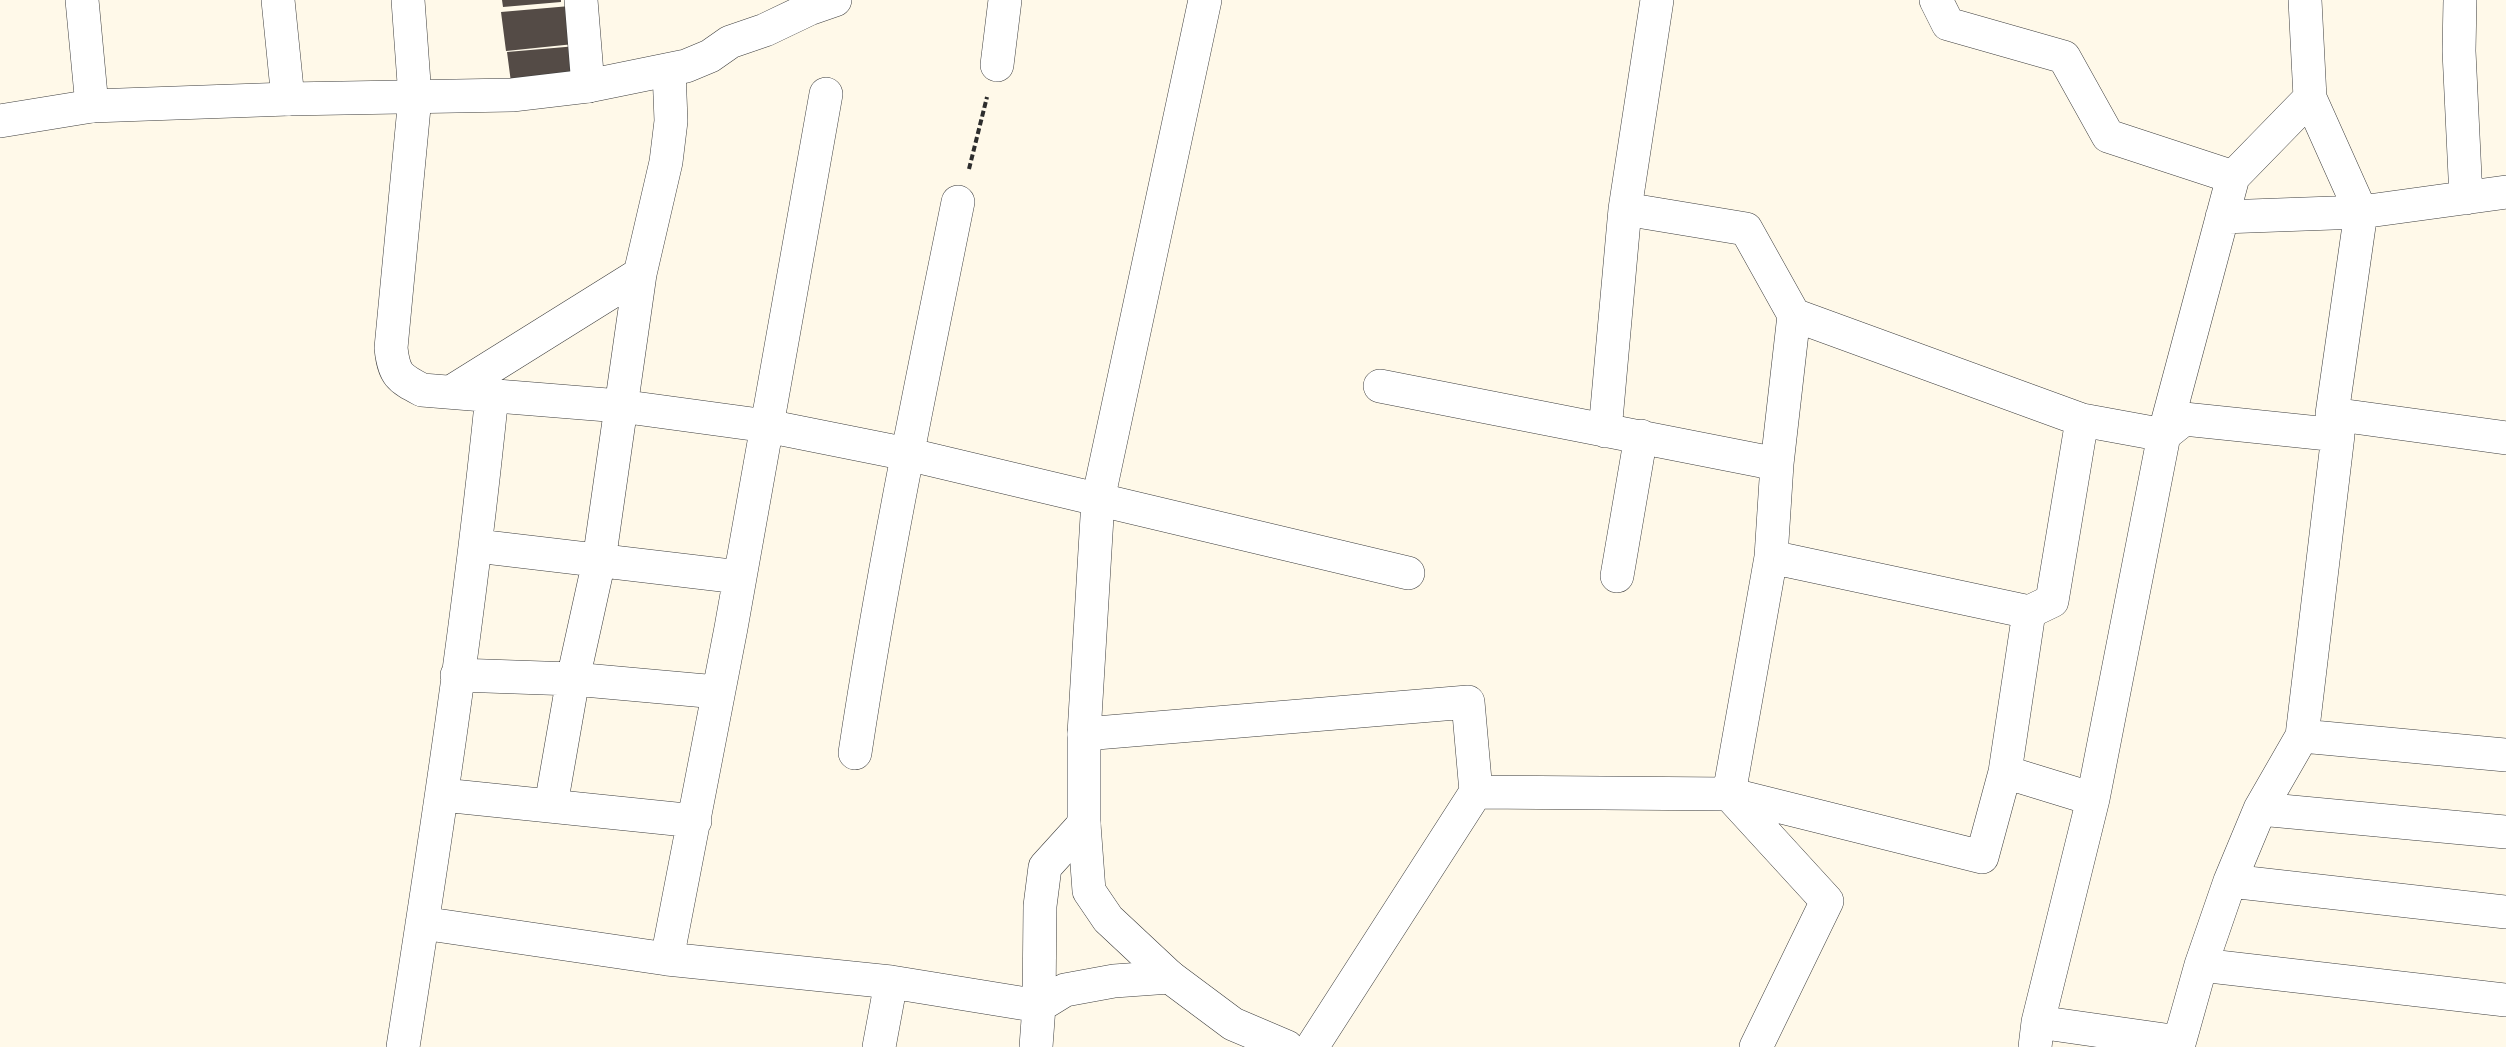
<!DOCTYPE html>
<html>
<head>
<meta charset="utf-8">
<style>
	body { margin:0 }
	canvas { display:block; background:#fff9e9 }
</style>
</head>
<body>
<canvas width="2506" height="1047"></canvas>
<script>
const c = document.querySelector('canvas').getContext('2d');
c.lineJoin = 'round';
function fillPath(path, color) {
  c.fillStyle = color;
  c.fill(path, 'evenodd');
}
function strokePath(path, color, width, dash) {
  c.strokeStyle = color;
  c.lineWidth = width;
  c.lineCap = dash ? 'butt' : 'round';
  c.setLineDash(dash || []);
  c.stroke(path);
}
fillPath(new Path2D(`
	M 502,0 L 561,0 L 561,2 L 503,7 Z
	M 570,6 L 574,44 L 506,51 L 501,12 Z
	M 577,46 L 581,84 L 512,90 L 507,52 Z`), '#544b46');
const minor = new Path2D(`
	M 82,0 L 92,106
	M 278,0 L 288,99
	M 408,0 L 415,97 L 391,348 C 394,375 399,378 422,390 L 620,406 L 767,426 L 907,454 L 1408,573
	M 581,0 L 588,86
	M 1936,0 L 1948,24 L 2064,57 L 2108,136 L 2233,177
	M 2460,0 L 2459,51 L 2466,198
	M 997,65 L 1005,0
	M 1625,209 L 1746,229 L 1794,315 L 2082,420 L 2164,435 L 2184,419 L 2338,435
	M 2222,217 L 2361,212 L 2506,192
	M 1380,386 L 1777,464
	M 451,392 L 640,274
	M 2332,414 L 2506,438
	M 1605,431 L 1625,209 L 1657,0
	M 477,546 L 739,577
	M 1771,557 L 2029,612
	M 1617,576 L 1641,436
	M 457,675 L 573,679 L 717,692
	M 1084,734 L 1468,702 L 1476,792
	M 2302,736 L 2506,755
	M 855,753 C 883,568 921,385 958,202
	M 2005,772 L 2093,799
	M 443,795 L 695,821
	M 551,805 L 573,679 L 599,561 L 640,274 L 666,162 L 671,121 L 669,70
	M 2260,809 L 2506,832
	M 2230,881 L 2506,912
	M 422,923 L 667,959 L 891,982 L 1039,1006 L 1065,990 L 1114,981 L 1170,977
	M 667,959 L 731,628 L 826,94
	M 2201,965 L 2506,1000
	M 2038,1022 L 2179,1042
	M 403,1047 C 437,830 470,613 492,395
	M 879,1047 L 891,982
	M 1036,1047 L 1039,1006 L 1040,906 L 1045,867 L 1084,824
	M 1312,1047 L 1476,792 L 1729,794 L 1982,857 L 2005,772 L 2029,612 L 2052,601 L 2082,420
	M 1756,1047 L 1827,901 L 1729,794 L 1771,557 L 1777,464 L 1794,315
	M 2035,1047 L 2038,1022 L 2093,799 L 2164,435 L 2233,177 L 2310,98 L 2305,0
	M 2178,1047 L 2201,965 L 2230,881 L 2260,809 L 2302,736 L 2338,435 L 2332,414 L 2361,212 L 2310,98`);
const tertiary = new Path2D(`
	M 1205,0 L 1098,500 L 1084,734 L 1084,824 L 1089,891 L 1108,919 L 1170,977 L 1233,1024 L 1287,1047
	M 0,121 L 92,106 L 288,99 L 512,95 L 588,86 L 686,66 L 710,56 L 730,42 L 765,30 L 809,9 L 835,0`);
strokePath(minor, '#3e3e3e', 34);
strokePath(tertiary, '#3e3e3e', 34);
strokePath(new Path2D(`
	M 969,169 L 987,97`), '#2d2d2d', 4, [6, 3]);
strokePath(minor, '#fff', 33);
strokePath(tertiary, '#fff', 33);
</script>
</body>
</html>
